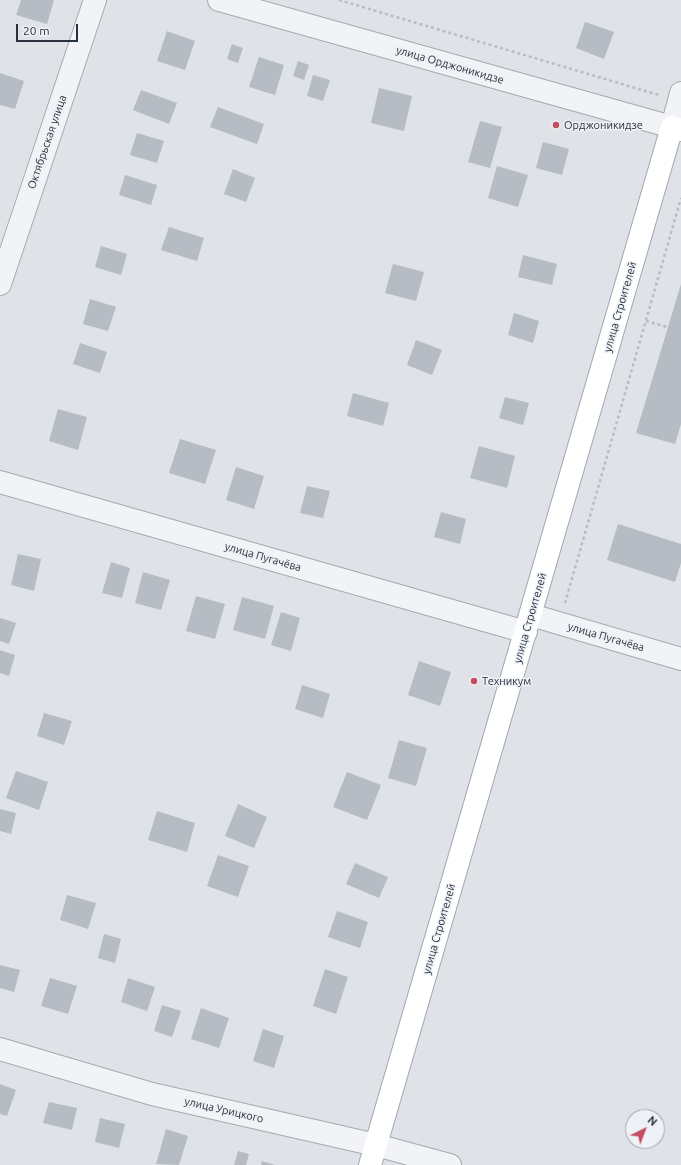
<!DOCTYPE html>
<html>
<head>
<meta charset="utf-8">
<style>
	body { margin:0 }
	#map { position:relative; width:681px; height:1165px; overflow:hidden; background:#dfe2e7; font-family:Ubuntu,sans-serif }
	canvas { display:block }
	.north { position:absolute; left:625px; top:1109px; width:40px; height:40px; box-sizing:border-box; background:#eef1f5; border:1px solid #9fa4ab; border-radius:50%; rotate:42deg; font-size:11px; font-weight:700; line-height:16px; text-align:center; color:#29313d }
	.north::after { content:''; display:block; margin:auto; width:14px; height:18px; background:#c34d61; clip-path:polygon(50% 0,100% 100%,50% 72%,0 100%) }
	.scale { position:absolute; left:16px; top:24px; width:62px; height:18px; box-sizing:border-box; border:2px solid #29313d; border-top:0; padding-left:5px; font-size:12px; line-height:14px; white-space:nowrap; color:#29313d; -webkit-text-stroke:3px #eef1f5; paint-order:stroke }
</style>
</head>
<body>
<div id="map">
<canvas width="681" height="1165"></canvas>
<div class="north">N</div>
<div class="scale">20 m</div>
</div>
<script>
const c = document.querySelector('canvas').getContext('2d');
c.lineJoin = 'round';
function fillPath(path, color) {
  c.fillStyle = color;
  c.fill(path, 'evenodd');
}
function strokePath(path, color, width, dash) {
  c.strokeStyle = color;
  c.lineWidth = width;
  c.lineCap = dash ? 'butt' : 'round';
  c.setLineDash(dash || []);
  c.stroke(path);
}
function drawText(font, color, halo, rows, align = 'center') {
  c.font = font + ' Ubuntu,sans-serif';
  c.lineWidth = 3;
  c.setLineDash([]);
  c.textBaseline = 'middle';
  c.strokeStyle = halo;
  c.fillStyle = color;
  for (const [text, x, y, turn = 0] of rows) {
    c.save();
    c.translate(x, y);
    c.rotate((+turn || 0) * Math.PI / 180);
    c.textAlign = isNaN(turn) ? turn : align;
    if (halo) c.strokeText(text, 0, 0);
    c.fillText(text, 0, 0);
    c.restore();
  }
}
fillPath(new Path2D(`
	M 21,0 L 54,0 L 47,24 L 16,15 Z
	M 585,22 L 614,32 L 604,59 L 576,48 Z
	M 167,31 L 195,41 L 185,70 L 157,61 Z
	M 232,44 L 243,48 L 238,63 L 227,59 Z
	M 259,57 L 284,65 L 275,95 L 249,87 Z
	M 298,61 L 309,65 L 304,80 L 293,76 Z
	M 0,73 L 24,81 L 15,109 L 0,105 Z
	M 313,75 L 330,80 L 323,101 L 307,96 Z
	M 379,88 L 412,96 L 404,131 L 371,123 Z
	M 141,90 L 177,103 L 169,124 L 133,110 Z
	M 218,107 L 264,124 L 257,144 L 210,127 Z
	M 480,121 L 502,127 L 490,168 L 468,162 Z
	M 137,133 L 164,141 L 157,163 L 130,155 Z
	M 543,142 L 569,149 L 562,175 L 536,168 Z
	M 497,166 L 528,175 L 518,207 L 488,198 Z
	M 233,169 L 255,178 L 246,202 L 224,194 Z
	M 125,175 L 157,185 L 151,205 L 119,195 Z
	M 169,227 L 204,238 L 197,261 L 161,250 Z
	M 101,246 L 127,254 L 121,275 L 95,267 Z
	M 523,255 L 557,264 L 552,285 L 518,277 Z
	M 393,264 L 424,272 L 416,301 L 385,293 Z
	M 681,284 L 681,424 L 675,444 L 636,433 Z
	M 90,299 L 116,307 L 108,331 L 83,324 Z
	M 514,313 L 539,321 L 533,343 L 508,335 Z
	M 416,340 L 442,350 L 432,375 L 407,365 Z
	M 80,343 L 107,352 L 100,373 L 73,364 Z
	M 353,393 L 389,403 L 383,426 L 347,416 Z
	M 505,397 L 529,403 L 523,425 L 499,418 Z
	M 58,409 L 87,417 L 78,450 L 49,441 Z
	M 180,439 L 216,450 L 205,484 L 169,473 Z
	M 479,446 L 515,456 L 507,488 L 470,478 Z
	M 236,467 L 264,476 L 254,509 L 226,500 Z
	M 307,486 L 330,491 L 323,518 L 300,513 Z
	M 441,512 L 466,519 L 460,544 L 434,537 Z
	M 618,524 L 681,544 L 681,563 L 675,582 L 607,560 Z
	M 18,554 L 41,559 L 34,591 L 11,585 Z
	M 111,562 L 130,568 L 122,598 L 102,593 Z
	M 143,572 L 170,580 L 161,610 L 135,603 Z
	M 196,596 L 225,604 L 215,639 L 186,631 Z
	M 242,597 L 274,606 L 265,639 L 233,630 Z
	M 281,612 L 300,618 L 291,651 L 271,645 Z
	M 0,618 L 16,623 L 9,644 L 0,641 Z
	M 0,650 L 15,655 L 9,676 L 0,673 Z
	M 419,661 L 451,672 L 440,706 L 408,695 Z
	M 302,685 L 330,694 L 323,718 L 295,709 Z
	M 44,713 L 72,721 L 64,745 L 37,736 Z
	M 399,740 L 427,748 L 416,786 L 388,778 Z
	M 16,771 L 48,782 L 39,810 L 6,798 Z
	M 347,772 L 381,785 L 367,820 L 333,807 Z
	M 238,804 L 267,817 L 254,848 L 225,836 Z
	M 0,809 L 16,813 L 11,834 L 0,831 Z
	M 157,811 L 195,823 L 187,852 L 148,840 Z
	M 218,855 L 249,866 L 238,897 L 207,886 Z
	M 355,863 L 388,877 L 379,898 L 346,884 Z
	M 67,895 L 96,903 L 88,929 L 60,920 Z
	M 337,911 L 368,922 L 360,948 L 328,937 Z
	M 104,934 L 121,939 L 115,963 L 98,958 Z
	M 0,965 L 20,970 L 14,992 L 0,988 Z
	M 325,969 L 348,977 L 336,1014 L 313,1006 Z
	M 50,978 L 77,986 L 68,1014 L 41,1006 Z
	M 128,978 L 155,987 L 147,1011 L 121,1002 Z
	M 162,1005 L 181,1011 L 172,1037 L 154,1031 Z
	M 201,1008 L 229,1018 L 219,1048 L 191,1039 Z
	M 263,1029 L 284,1036 L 274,1068 L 253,1061 Z
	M 0,1084 L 16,1090 L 7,1116 L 0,1114 Z
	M 49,1102 L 77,1108 L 72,1130 L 43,1123 Z
	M 100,1118 L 125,1124 L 119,1148 L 95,1142 Z
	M 166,1129 L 188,1136 L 179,1165 L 156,1164 Z
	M 238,1151 L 249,1154 L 246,1165 L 234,1165 Z
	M 262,1161 L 275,1165 L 261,1165 Z`), '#b6bcc3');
const minor = new Path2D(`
	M 219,0 L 672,127 L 681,93
	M 0,284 L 95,0
	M 0,482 L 526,632
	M 531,615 L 681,659
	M 0,1049 L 152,1094 L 376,1145 L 450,1165`);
const major = new Path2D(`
	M 370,1165 L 672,127 L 681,130`);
strokePath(minor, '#a5a9b1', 24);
strokePath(major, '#9fa7b2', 24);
strokePath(new Path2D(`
	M 339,0 L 659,95
	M 646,321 L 667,327
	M 565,603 L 681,198`), '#b9bdc2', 2.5, [3, 3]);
strokePath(minor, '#f1f3f6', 22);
strokePath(major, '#fff', 22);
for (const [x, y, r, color] of [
	[556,125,4,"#c34d61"],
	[474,681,4,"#c34d61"]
]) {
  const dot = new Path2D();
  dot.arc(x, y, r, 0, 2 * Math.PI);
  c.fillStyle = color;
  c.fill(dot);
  strokePath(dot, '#eef1f5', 1.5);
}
drawText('11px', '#29313d', '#eef1f5', [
	["улица Орджоникидзе",450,65,16],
	["Октябрьская улица",47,142,-71],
	["улица Строителей",620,307,-74],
	["улица Пугачёва",263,557,16],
	["улица Строителей",530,618,-74],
	["улица Пугачёва",606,637,16],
	["улица Строителей",439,929,-74],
	["улица Урицкого",224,1110,13]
]);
drawText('11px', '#29313d', '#eef1f5', [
	["Орджоникидзе",564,125],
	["Техникум",482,681]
], 'left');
</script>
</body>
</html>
